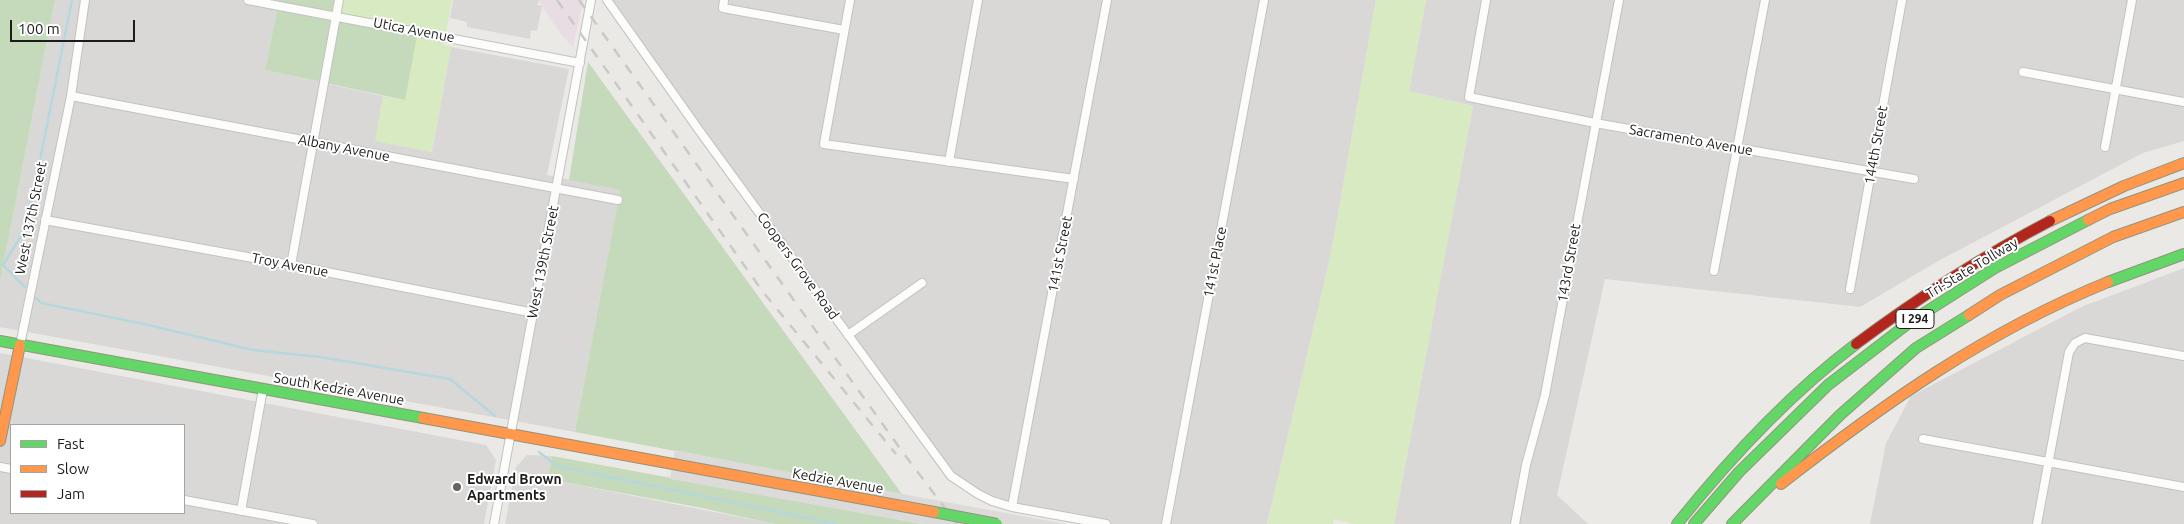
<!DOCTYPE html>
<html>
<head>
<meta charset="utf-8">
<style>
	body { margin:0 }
	#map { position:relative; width:2184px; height:524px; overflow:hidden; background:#ebe9e5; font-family:Ubuntu,sans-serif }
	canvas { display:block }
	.legend { position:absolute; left:10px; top:424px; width:175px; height:90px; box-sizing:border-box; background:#fff; border:1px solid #a4a4a4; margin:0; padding:6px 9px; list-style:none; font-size:15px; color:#1c1c1c }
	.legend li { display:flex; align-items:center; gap:10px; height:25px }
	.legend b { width:25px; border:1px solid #a4a4a4 }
	.scale { position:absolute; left:10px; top:20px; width:125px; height:22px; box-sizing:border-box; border:2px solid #1c1c1c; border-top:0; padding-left:6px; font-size:15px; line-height:18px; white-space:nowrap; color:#1c1c1c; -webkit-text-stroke:4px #fff; paint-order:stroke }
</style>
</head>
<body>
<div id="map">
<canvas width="2184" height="524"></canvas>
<ul class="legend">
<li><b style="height:6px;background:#63d668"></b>Fast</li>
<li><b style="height:6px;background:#ff974d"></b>Slow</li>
<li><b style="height:6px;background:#b3261e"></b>Jam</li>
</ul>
<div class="scale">100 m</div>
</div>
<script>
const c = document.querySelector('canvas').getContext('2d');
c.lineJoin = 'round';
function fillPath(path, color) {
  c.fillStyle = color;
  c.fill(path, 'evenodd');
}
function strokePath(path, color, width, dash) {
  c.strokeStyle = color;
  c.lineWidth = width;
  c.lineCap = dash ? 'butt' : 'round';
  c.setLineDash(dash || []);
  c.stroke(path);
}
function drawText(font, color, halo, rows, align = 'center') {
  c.font = font + ' Ubuntu,sans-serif';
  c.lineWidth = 4;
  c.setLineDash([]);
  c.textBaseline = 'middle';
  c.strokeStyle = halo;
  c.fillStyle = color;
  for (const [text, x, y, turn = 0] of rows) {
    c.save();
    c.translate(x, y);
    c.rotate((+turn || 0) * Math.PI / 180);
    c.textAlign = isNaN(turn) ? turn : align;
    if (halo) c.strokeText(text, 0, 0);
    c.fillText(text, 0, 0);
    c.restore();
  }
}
fillPath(new Path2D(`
	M 55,0 L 279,0 L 265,70 L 383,96 L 376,141 L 432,152 L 451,47 L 569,69 L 547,175 L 620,190 L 575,432 L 0,327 L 0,282 Z
	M 607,0 L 1376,0 L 1331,254 L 1267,524 L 1106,524 L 992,501 L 951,476 Z
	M 1426,0 L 2184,0 L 2184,141 L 2143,153 L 1940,260 L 1860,307 L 1605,279 L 1557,495 L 1588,524 L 1394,524 L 1473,106 L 1409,91 Z
	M 2184,268 L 2184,524 L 1870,524 L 1886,443 L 1911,396 L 2081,307 Z
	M 0,353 L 486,445 L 496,460 L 484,524 L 0,524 ZM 11,425 L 184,425 L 184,513 L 11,513 Z
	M 527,455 L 552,456 L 547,479 L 775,524 L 505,524 L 516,467 Z`), '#dad8d6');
fillPath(new Path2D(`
	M 538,0 L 583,0 L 573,48 L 560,33 Z`), '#e9dde4');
fillPath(new Path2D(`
	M 453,0 L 539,0 L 537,5 L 542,6 L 537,31 L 531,30 L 530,39 L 467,27 L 467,22 L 450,18 Z`), '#d9d8d6');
fillPath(new Path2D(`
	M 339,0 L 452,0 L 444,45 L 451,47 L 432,152 L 375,141 L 383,96 L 405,100 L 336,15 Z
	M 1376,0 L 1426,0 L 1409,91 L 1473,106 L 1394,524 L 1355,524 L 1334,519 L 1333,524 L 1267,524 L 1331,254 Z`), '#d7eac2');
fillPath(new Path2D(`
	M 0,0 L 55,0 L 0,282 Z
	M 279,0 L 339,0 L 336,15 L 418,31 L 405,100 L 265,70 Z
	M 588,62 L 902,494 L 575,432 L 620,190 L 569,180 Z
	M 552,456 L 922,524 L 775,524 L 697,507 L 547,479 Z`), '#c5daba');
fillPath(new Path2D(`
	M 675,450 L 902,494 L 1066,524 L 922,524 L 670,479 Z`), '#dcdbd9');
strokePath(new Path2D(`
	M 25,287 L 3,265 L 21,236 L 35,185 L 72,0
	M 36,298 L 41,303 L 144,324 L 253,350 L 320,357 L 450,379 L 495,416
	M 539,452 L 557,466 L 837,524`), '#b7d7df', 2.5);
const street = new Path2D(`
	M 248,0 L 580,63
	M 607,0 L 701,133 L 951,476 L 978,494 L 992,501 L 1012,507 L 1106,524
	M 724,0 L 723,8 L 844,30
	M 850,0 L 824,144 L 1074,179
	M 1486,0 L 1469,97 L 1595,123 L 1914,179
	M 2023,72 L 2184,102
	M 71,96 L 618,200
	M 2105,147 L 2132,0
	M 949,162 L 978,0
	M 45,220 L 291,265 L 534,313
	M 291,265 L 339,0
	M 1714,271 L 1765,0
	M 1850,289 L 1902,0
	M 848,335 L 922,283
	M 20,345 L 71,96 L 85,0
	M 1923,439 L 2184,487
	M 0,467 L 11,469
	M 184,500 L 313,524
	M 1012,507 L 1107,0
	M 241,511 L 263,389
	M 494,524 L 591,0
	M 1166,524 L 1264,0
	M 1515,524 L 1526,465 L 1545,395 L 1619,0
	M 2037,524 L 2069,352 L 2075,343 L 2085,338 L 2184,356`);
const fast = new Path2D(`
	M 2108,282 L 2184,254
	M 0,341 L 423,418
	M 1677,524 C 1730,458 1788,395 1856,344
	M 1694,524 L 1739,472 L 1828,385 L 1910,322 L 1995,268 L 2088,220
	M 1732,524 L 1840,415 L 1916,348 L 1969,315`);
const slow = new Path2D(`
	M 2088,220 L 2110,209 L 2184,183
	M 2050,221 L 2124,186 L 2184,163
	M 1969,315 L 2000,295 L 2113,237 L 2184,212
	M 423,418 L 673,464
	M 0,441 L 20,345
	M 1781,484 C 1885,403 1985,332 2108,282`);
const jam = new Path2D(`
	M 1856,344 C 1918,298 1981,257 2050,221`);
strokePath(street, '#c3c2c1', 10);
strokePath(fast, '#93947d', 12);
strokePath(slow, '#93947d', 12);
strokePath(jam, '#93947d', 12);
strokePath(street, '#fcfcfb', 8);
strokePath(fast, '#63d668', 10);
strokePath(slow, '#ff974d', 10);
strokePath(jam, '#b3261e', 10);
strokePath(new Path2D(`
	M 557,0 L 763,292 L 896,454
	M 579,0 L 904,454 L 957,524`), '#c9c9c8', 2.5, [10, 10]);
const fastBridge = new Path2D(`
	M 934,512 L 997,524`);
const slowBridge = new Path2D(`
	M 673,464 L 934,512`);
strokePath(fastBridge, '#93947d', 12, []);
strokePath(slowBridge, '#93947d', 12, []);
strokePath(fastBridge, '#63d668', 10);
strokePath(slowBridge, '#ff974d', 10);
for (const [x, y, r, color] of [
	[457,487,5,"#646462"]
]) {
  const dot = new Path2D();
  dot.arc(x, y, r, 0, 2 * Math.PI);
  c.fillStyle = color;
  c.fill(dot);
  strokePath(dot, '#fff', 2);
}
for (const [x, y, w] of [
	[1915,319,38]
]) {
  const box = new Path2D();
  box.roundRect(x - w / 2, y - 9.5, w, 19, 4);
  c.fillStyle = '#fff';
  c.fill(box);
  strokePath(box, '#1c1c1c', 1);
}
drawText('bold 12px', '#1c1c1c', null, [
	["I 294",1915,319]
]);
drawText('14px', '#1c1c1c', '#fff', [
	["Utica Avenue",414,30,11],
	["Sacramento Avenue",1691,140,10],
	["144th Street",1876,145,-80],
	["Albany Avenue",344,148,11],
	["West 137th Street",31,218,-79],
	["141st Street",1060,254,-79],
	["West 139th Street",543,262,-79],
	["141st Place",1215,262,-79],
	["143rd Street",1569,263,-80],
	["Troy Avenue",290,265,11],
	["Coopers Grove Road",798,266,54],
	["Tri-State Tollway",1972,268,-31],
	["South Kedzie Avenue",339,389,10],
	["Kedzie Avenue",838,481,10]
]);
drawText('bold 14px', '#1c1c1c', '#fff', [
	["Edward Brown",467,479],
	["Apartments",467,495]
], 'left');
</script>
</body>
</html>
